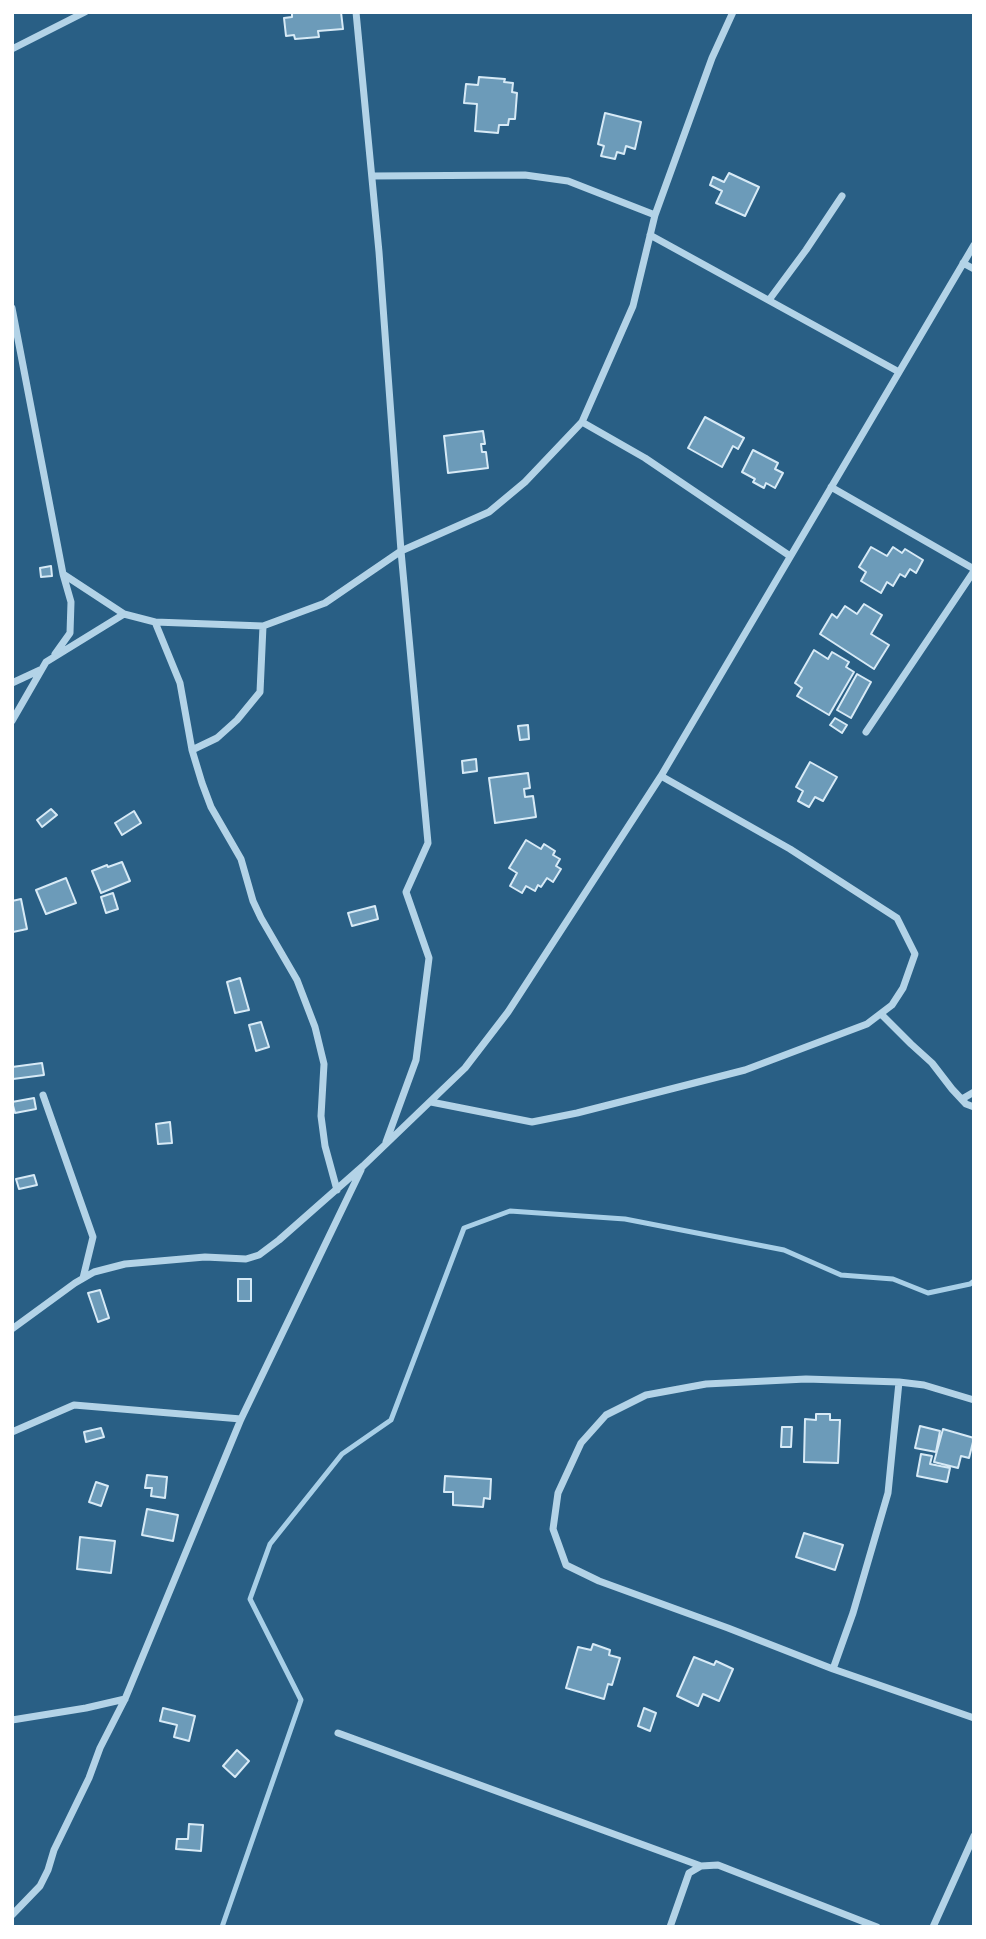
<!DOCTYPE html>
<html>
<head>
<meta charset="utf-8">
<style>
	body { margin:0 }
	#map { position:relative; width:986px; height:1939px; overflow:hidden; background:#295f85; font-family:"PT Sans Narrow",sans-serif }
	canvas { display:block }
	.frame { position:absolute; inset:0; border:14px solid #fff; pointer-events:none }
</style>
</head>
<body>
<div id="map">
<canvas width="986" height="1939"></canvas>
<div class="frame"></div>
</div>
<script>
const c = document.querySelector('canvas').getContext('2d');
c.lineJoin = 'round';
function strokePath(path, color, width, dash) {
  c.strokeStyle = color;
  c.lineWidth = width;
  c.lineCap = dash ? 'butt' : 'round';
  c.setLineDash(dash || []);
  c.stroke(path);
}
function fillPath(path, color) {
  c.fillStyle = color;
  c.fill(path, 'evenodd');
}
strokePath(new Path2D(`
	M 222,1927 L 301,1700 L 250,1599 L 270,1544 L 342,1454 L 391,1420 L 464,1228 L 510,1211 L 625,1219 L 784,1250 L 841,1275 L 893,1279 L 928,1293 L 970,1284 L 974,1281`), '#a8cfe7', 5);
const building = new Path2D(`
	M 292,12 L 341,12 L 343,29 L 318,31 L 319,37 L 295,39 L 294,35 L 286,36 L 284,18 L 292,17 Z
	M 479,77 L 505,79 L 504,82 L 513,83 L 512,92 L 517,93 L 515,119 L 509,119 L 508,125 L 499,125 L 498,133 L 475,131 L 477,104 L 464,103 L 466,84 L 478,85 Z
	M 605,113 L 641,122 L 635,149 L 626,146 L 624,154 L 617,152 L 615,159 L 601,156 L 604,146 L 598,144 Z
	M 729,173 L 759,187 L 745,216 L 716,203 L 722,191 L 710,185 L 713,177 L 724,182 Z
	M 705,417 L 744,438 L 738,449 L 733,446 L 722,467 L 688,448 Z
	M 483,431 L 485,444 L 481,444 L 482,452 L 486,452 L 488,468 L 448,473 L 444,436 Z
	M 753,450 L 778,463 L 775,469 L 783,473 L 775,488 L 766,483 L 764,488 L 753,482 L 755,479 L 742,472 Z
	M 871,547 L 887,556 L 893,547 L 902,553 L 905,549 L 923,560 L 916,573 L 910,569 L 905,577 L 900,574 L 893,586 L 887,582 L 881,593 L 861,581 L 866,572 L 859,567 Z
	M 51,566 L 52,576 L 41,577 L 40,568 Z
	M 864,604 L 882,615 L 871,634 L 889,645 L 874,669 L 820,634 L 832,614 L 837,618 L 845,606 L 857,614 Z
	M 814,650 L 828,659 L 832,652 L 849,662 L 846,667 L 854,672 L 829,715 L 797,696 L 802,688 L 795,683 Z
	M 857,674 L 871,682 L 851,718 L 837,710 Z
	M 835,718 L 847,725 L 842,733 L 830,725 Z
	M 528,725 L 529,739 L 520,740 L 518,726 Z
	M 476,759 L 477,771 L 463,773 L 462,761 Z
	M 810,762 L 837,777 L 823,801 L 815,797 L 809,807 L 798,801 L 803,791 L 796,787 Z
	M 528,773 L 530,788 L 524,789 L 525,797 L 533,796 L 536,817 L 495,823 L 489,778 Z
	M 51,809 L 57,815 L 42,827 L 37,820 Z
	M 134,811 L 141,823 L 122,835 L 115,823 Z
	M 526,840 L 541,849 L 544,844 L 555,851 L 553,855 L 560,859 L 556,866 L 561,869 L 553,882 L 547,878 L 541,887 L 538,885 L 535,891 L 526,886 L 522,893 L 510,886 L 517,873 L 509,868 Z
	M 122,862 L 130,881 L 101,893 L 92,871 L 107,865 L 108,867 Z
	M 66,878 L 76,903 L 46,914 L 36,890 Z
	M 113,893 L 118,909 L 106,913 L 101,897 Z
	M 21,899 L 27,929 L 13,932 L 12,901 Z
	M 375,906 L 378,919 L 352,926 L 348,913 Z
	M 240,978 L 249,1010 L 235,1013 L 227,982 Z
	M 261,1022 L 269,1047 L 256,1051 L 249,1025 Z
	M 42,1063 L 44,1075 L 13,1079 L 12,1067 Z
	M 34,1098 L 36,1109 L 15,1113 L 12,1102 Z
	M 170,1122 L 172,1143 L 158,1144 L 156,1124 Z
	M 34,1175 L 37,1185 L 19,1189 L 16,1179 Z
	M 238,1279 L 251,1279 L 251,1301 L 238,1301 Z
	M 100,1290 L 109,1318 L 98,1322 L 88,1293 Z
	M 816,1414 L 830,1414 L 830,1420 L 840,1420 L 838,1463 L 804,1462 L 805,1419 L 816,1420 Z
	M 920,1426 L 940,1431 L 936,1452 L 915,1448 Z
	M 782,1427 L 792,1427 L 791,1447 L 781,1447 Z
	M 101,1428 L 104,1437 L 86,1442 L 84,1432 Z
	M 943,1429 L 974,1438 L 969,1458 L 961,1456 L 958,1468 L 934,1462 Z
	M 921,1454 L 932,1456 L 930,1464 L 950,1468 L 947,1482 L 917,1476 Z
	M 147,1475 L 167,1477 L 165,1498 L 151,1496 L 152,1488 L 145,1488 Z
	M 445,1476 L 491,1479 L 490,1499 L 484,1498 L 483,1507 L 453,1505 L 453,1492 L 444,1492 Z
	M 96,1482 L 108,1486 L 101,1506 L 89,1502 Z
	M 147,1509 L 178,1515 L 173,1541 L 142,1535 Z
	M 804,1533 L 843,1545 L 835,1570 L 796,1557 Z
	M 80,1537 L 115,1541 L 111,1573 L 77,1569 Z
	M 593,1644 L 610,1650 L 609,1655 L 620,1658 L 612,1685 L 608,1684 L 604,1699 L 566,1688 L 578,1647 L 591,1650 Z
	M 694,1657 L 714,1665 L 716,1661 L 733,1669 L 719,1701 L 703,1694 L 698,1706 L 677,1696 Z
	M 163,1708 L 195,1716 L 189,1741 L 174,1737 L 177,1725 L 160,1721 Z
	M 644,1708 L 656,1713 L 650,1731 L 638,1726 Z
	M 237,1750 L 249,1761 L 235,1777 L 223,1766 Z
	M 189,1824 L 203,1825 L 201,1851 L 176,1849 L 177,1839 L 188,1839 Z`);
fillPath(building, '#6c9bb9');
strokePath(building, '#d7eaf6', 2);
strokePath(new Path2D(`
	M 356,12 L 379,252 L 401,551 L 428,843 L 406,892 L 429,958 L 416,1060 L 386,1142
	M 12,49 L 85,12
	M 372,176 L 525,175 L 568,181 L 655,215
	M 650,235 L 899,372
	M 963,263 L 974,269
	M 769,300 L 806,250 L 842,196
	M 12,308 L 63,574 L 124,614 L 155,622 L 180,683 L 192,750 L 202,783 L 211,807 L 241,859 L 253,901 L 261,918 L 297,980 L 315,1027 L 324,1064 L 321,1116 L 325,1146 L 337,1190
	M 582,422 L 645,458 L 790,556
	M 831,487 L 974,569
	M 155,622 L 263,626
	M 55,654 L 70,633 L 71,602 L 63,574
	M 12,683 L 40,670
	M 12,721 L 46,662 L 124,614
	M 866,732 L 974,571
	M 192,750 L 217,738 L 237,720 L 260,692 L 263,626 L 325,603 L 401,551 L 489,512 L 525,482 L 582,422 L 633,306 L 655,215 L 712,58 L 733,12
	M 881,1014 L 911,1044 L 932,1063 L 952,1089 L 966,1104 L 974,1107
	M 43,1095 L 93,1237 L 83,1278
	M 962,1099 L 974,1092
	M 431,1102 L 532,1122 L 577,1113 L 745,1070 L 867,1024 L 892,1005 L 903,988 L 915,954 L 897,918 L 790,849 L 661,776
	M 12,1329 L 75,1283 L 94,1272 L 125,1264 L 205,1257 L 246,1259 L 259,1255 L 279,1240 L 363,1166 L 465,1068 L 508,1012 L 661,776 L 974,245
	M 974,1400 L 924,1385 L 899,1382 L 806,1379 L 706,1384 L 646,1395 L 606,1415 L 581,1443 L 558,1493 L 553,1529 L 566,1565 L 599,1581 L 728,1628 L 833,1669 L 974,1718
	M 12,1432 L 74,1405 L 241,1419
	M 833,1669 L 853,1613 L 888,1493 L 899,1382
	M 12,1720 L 86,1708 L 125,1699
	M 338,1733 L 701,1866
	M 12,1915 L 40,1886 L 48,1870 L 54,1850 L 89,1778 L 100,1748 L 125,1699 L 241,1419 L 361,1170
	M 670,1927 L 689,1873 L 701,1866 L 718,1865 L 877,1927
	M 933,1927 L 974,1836`), '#b3d3e7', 7);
</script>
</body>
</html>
